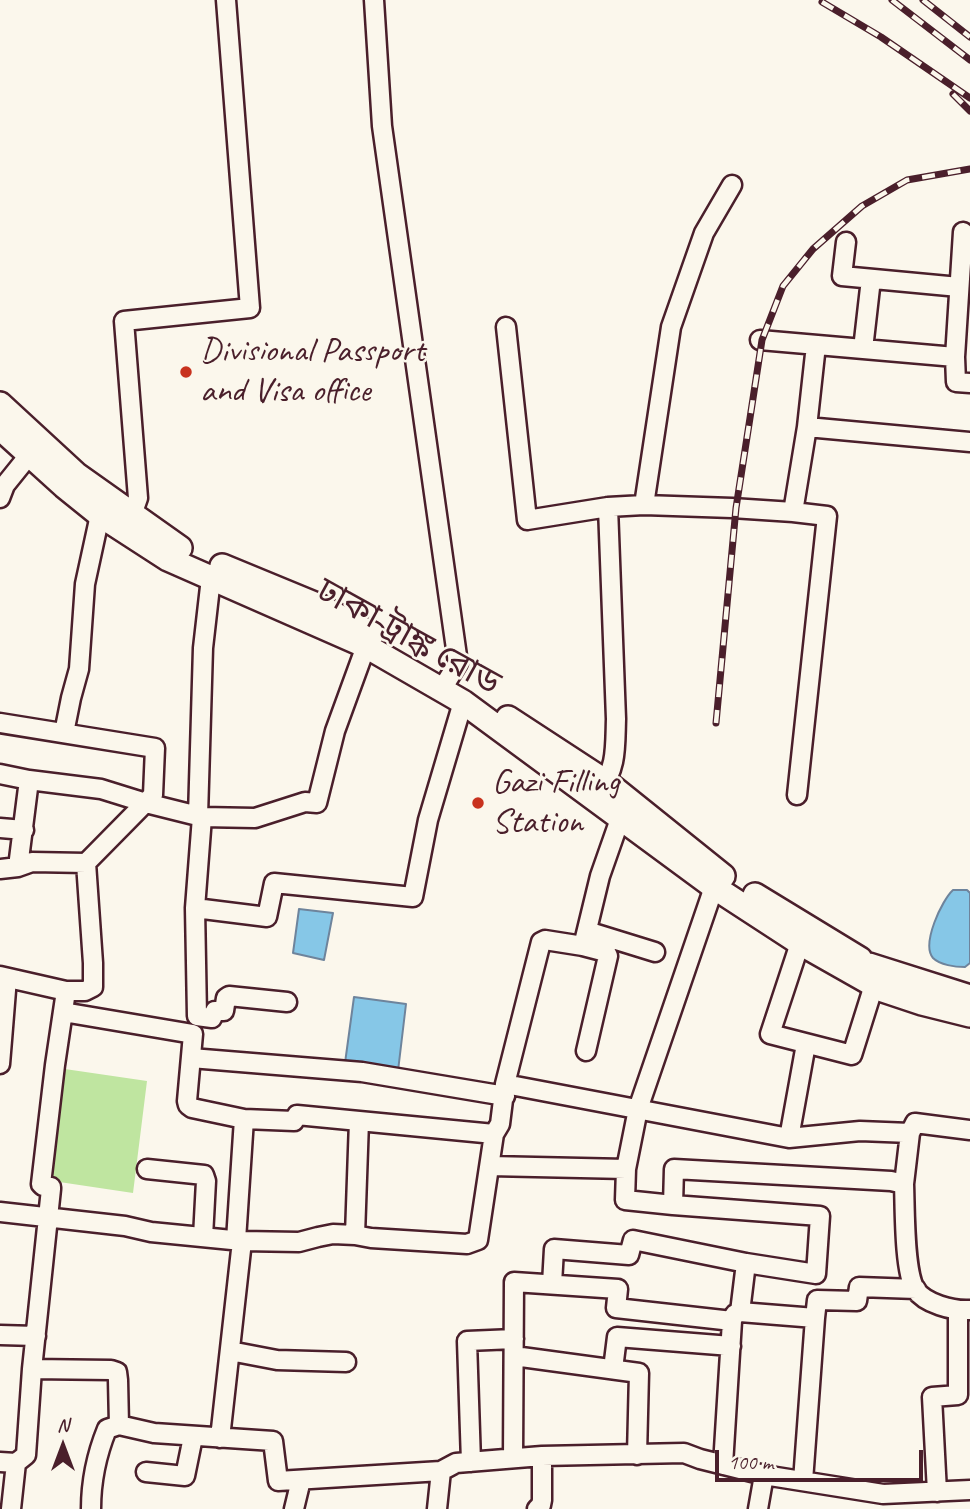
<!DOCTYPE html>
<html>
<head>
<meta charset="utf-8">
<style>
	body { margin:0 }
	#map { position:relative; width:970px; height:1509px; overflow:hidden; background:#fbf7ec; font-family:Caveat,sans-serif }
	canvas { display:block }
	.north { position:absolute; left:28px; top:1411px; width:70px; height:70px; -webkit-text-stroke:5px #fbf7ec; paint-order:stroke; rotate:0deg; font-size:19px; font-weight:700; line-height:28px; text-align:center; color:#4a1f2b }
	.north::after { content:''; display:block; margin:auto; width:24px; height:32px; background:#4a1f2b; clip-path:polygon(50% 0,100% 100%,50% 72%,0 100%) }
	.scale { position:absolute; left:715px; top:1450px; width:208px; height:32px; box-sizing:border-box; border:4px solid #4a1f2b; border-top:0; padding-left:9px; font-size:21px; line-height:24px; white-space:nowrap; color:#4a1f2b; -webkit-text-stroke:5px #fbf7ec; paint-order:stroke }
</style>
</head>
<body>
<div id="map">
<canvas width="970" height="1509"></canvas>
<div class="north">N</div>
<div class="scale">100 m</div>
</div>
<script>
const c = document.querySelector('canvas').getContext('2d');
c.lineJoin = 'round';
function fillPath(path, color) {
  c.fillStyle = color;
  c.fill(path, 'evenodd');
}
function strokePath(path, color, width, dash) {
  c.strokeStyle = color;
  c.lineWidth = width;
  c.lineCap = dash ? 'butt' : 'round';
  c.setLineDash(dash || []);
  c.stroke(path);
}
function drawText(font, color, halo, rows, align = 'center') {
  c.font = font + ' Caveat,"Noto Sans Bengali",sans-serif';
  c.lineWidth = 5;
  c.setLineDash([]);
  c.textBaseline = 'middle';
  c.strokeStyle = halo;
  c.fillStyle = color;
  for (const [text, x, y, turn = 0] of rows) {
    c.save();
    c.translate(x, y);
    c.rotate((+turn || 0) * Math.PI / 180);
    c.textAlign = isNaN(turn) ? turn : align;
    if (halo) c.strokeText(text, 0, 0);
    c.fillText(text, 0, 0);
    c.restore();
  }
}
fillPath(new Path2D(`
	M 58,1068 L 147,1081 L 133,1193 L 46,1180 Z`), '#bfe5a0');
const water = new Path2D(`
	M 953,890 L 967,890 L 970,893 L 970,963 L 965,967 C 955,967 940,965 933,958 C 921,944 942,900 953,890 Z
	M 299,909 L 333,913 L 324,960 L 293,953 Z
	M 354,997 L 406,1004 L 398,1071 L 345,1063 Z`);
fillPath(water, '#86c7e7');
strokePath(water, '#6e849c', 2);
const minor = new Path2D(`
	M 374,0 L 382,126 L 458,663 L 442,689
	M 846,242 L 842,276 L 959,287
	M 506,327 L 527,520 L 608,507 L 644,505 L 732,508 L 793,512 L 807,427
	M 760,340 L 955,357 L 956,382 L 970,383
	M 816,345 L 807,427 L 970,442
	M 863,349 L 871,279
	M 955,357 L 963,232
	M 0,498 L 5,485 L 30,454
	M 644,505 L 671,327 L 704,233 L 732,185
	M 793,512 L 827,516 L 797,795
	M 132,515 L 138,498 L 124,321 L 250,308 L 226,0
	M 0,723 L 155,748 L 153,795 L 86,863 L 32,862 L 18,867 L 0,869
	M 64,733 L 71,698 L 79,669 L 85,584 L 100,515
	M 0,774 L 29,780 L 18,867
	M 29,780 L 101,789 L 146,803 L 202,817 L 255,818 L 305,802 L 317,803 L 335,731 L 366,646
	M 599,793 C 617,766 615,750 616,719 L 608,507
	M 198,816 L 203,648 L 211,578
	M 202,817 L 195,908 L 267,917 L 274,883 L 413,897 L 428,820 L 463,702
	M 0,828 L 24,830
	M 195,908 L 197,1016 L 212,1018 L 215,1011 L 224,1011 L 226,998 L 229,996 L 287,1002
	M 587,931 L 655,952
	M 800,943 L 770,1034 L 852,1055 L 874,985
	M 583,946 L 606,952 L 608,956 L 586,1051
	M 0,976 L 66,991 L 85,991 L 93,987 L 93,963 L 86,863
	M 63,1012 L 193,1034 L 187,1101 L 188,1105 L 192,1108 L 244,1119 L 294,1121 L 297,1115 L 494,1134
	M 0,1039 L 2,1040 L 7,978
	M 191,1058 L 362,1072 L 505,1096
	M 0,1064 L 2,1040
	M 505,1084 L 789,1138 L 860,1131 L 910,1133 L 904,1184
	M 910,1133 L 915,1123 L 970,1130
	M 789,1138 L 806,1044
	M 490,1166 L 626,1169 L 625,1200 L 673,1205 L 674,1169 L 891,1181 L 904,1184 C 905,1208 904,1270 915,1289 C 925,1304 953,1311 970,1310
	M 147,1169 L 204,1175 L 206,1181 L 203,1237
	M 626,1169 L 638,1109 L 714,887
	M 673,1205 L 820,1216 L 816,1274 L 746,1263
	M 0,1212 L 125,1226 L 151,1232 L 242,1241 L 299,1242 L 318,1237 L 333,1234 L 355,1235 L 371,1238 L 467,1244 L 478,1240 L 494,1134 L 500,1124 L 505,1084 L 541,942 L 545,940 L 583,946 L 600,876 L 620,819
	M 355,1235 L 359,1121
	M 236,1240 L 244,1119
	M 552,1284 L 554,1249 L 629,1255 L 633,1240 L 746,1263 L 740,1312
	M 733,1318 L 735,1314 L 740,1312 L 815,1318 L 803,1481
	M 815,1318 L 817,1300 L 857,1301 L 859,1287 L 916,1289
	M 0,1335 L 36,1336
	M 230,1351 L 277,1360 L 346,1362
	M 514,1356 L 639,1373 L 637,1455
	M 32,1369 L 51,1189 L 51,1187 L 43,1186 L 41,1184 L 55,1065 L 66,991
	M 613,1369 L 617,1337 L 731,1346
	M 220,1438 L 242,1241
	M 513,1458 L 514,1282 L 618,1289 L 616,1308 L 732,1321 L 723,1465
	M 0,1462 L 16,1463 L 11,1509
	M 471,1462 L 467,1341 L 514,1339
	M 16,1463 L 26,1455 L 32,1369 L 111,1370 L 117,1372 L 118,1380 L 119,1425
	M 146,1472 L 185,1476 L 193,1437
	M 937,1492 L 932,1397 L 958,1395 L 958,1310
	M 91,1509 C 91,1481 96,1456 107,1429 L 119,1425 L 154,1433 L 273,1441 L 278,1481 L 441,1471 L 456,1463 L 542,1456 L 684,1453 L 700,1459 L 764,1475 L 883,1494 L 970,1490
	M 294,1509 L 301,1480
	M 437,1509 L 441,1471
	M 537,1509 L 541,1505 L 542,1500 L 542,1456
	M 758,1509 L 764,1475`);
const major = new Path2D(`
	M 0,404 L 77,475 L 180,548
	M 0,428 L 64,486 L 100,515 L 168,559 L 366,646 L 463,702 L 714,887 L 800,943 L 883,990 L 922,1003 L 970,1015
	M 222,566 L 319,606 L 372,634
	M 508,718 L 606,782 L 723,876
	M 755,895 L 860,959
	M 869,965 L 970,997`);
strokePath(minor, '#4a1f2b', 23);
strokePath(major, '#4a1f2b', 28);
strokePath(minor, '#fbf7ec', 18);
strokePath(major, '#fbf7ec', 23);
const rail = new Path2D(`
	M 892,0 L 970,60
	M 923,0 L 970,37
	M 822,2 L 881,37 L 970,98
	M 953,94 L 970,111
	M 716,723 L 736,508 L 750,418 L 762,340 L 783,286 L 813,249 L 862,206 L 907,180 L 970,169`);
strokePath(rail, '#4a1f2b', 7);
strokePath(rail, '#fbf7ec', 4.5, [13]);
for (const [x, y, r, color] of [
	[186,372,7,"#c8321e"],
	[478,803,7,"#c8321e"]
]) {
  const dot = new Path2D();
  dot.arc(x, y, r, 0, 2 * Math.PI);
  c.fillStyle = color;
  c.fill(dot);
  strokePath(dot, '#fbf7ec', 2.5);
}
drawText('35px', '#4a1f2b', '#fbf7ec', [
	["Divisional Passport",200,352],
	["and Visa office",200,392],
	["Gazi Filling",492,783],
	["Station",492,823]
], 'left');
drawText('35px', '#4a1f2b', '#fbf7ec', [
	["ঢাকা ট্রাঙ্ক রোড",408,638,29]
]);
</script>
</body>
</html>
